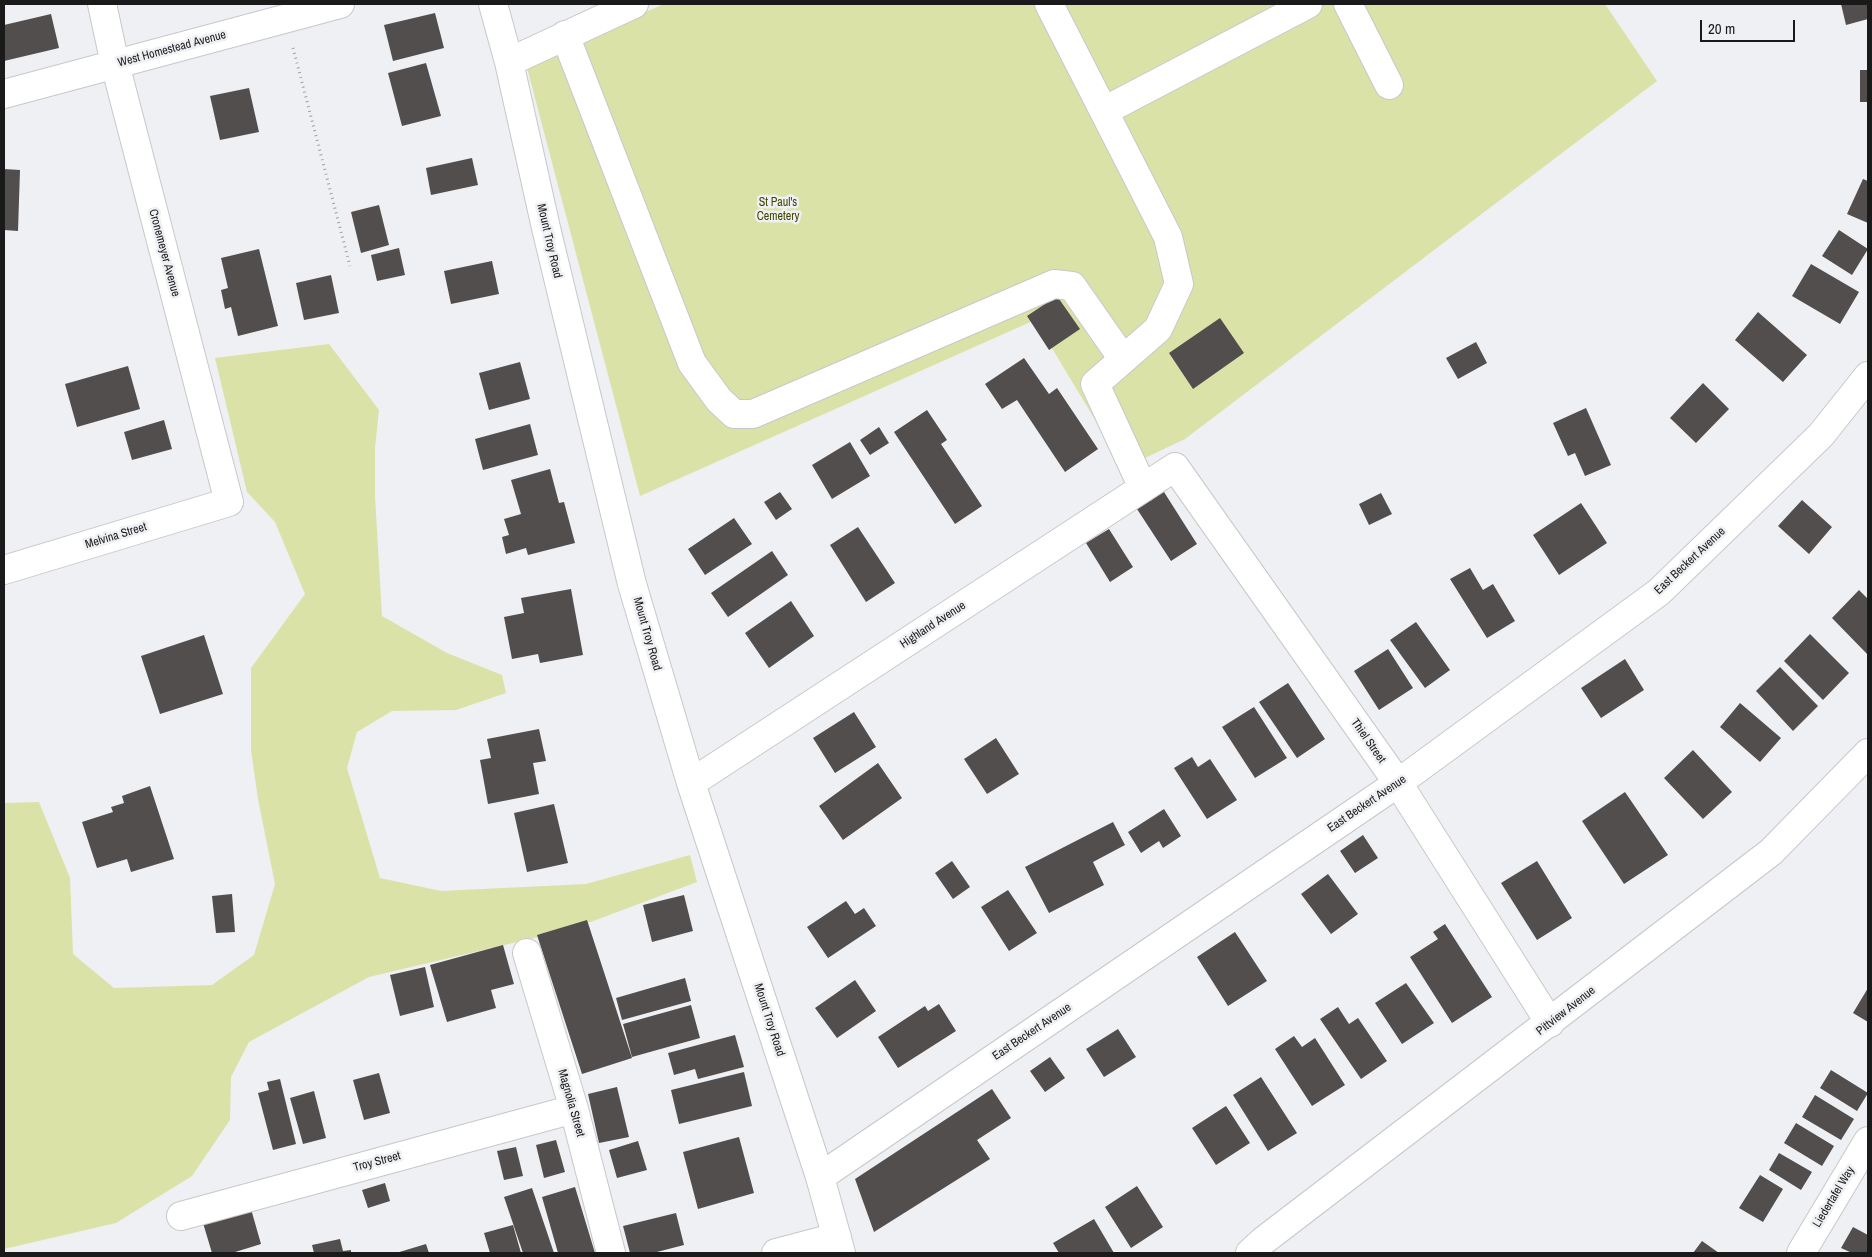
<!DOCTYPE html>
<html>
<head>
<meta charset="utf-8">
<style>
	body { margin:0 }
	#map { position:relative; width:1872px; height:1257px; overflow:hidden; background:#eff0f3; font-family:"Archivo Narrow",sans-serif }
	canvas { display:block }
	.frame { position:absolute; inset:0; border:5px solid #1a1a1b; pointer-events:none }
	.scale { position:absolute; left:1700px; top:20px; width:95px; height:22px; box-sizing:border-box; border:2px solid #1a1a1b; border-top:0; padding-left:6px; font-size:15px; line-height:18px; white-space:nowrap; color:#1a1a1b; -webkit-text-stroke:4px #eff0f3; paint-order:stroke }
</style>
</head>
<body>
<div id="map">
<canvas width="1872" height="1257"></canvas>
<div class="frame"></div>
<div class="scale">20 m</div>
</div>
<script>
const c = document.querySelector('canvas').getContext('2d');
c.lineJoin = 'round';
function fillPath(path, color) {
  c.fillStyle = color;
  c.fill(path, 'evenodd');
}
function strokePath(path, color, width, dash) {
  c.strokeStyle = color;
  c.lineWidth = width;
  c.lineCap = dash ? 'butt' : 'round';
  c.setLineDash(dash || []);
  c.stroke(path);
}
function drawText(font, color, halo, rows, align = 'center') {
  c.font = font + ' "Archivo Narrow",sans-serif';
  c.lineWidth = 5;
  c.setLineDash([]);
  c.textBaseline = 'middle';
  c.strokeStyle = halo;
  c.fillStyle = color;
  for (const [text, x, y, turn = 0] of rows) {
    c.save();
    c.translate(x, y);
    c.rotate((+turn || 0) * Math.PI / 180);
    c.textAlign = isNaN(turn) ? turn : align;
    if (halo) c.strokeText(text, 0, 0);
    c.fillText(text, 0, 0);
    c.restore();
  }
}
fillPath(new Path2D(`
	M 664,4 L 1605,4 L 1657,81 L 1185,439 L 1124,468 L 1035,320 L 640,496 L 526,64 Z
	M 329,344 L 379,410 L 375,448 L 375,496 L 382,616 L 447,653 L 502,675 L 506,693 L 456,710 L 392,711 L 357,732 L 347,768 L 380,878 L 441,891 L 586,884 L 690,855 L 697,882 L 572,929 L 369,977 L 249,1042 L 231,1077 L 230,1120 L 192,1176 L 116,1223 L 4,1249 L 4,803 L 39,802 L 70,878 L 73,954 L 114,988 L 212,985 L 254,955 L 275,884 L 258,799 L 251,750 L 251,668 L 305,594 L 275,522 L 247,492 L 215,358 Z`), '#dbe2a8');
fillPath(new Path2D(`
	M 1841,4 L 1868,4 L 1868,19 L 1846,25 Z
	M 435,13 L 444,48 L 393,61 L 384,25 Z
	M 51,14 L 59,48 L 4,61 L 4,25 Z
	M 426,63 L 441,116 L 402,126 L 388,73 Z
	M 1860,70 L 1868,70 L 1868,102 L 1860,102 Z
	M 249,88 L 259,132 L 220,140 L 210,96 Z
	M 472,158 L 478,185 L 431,195 L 426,168 Z
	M 4,169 L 20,170 L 18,231 L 4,230 Z
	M 1863,179 L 1868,181 L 1868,223 L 1847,214 Z
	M 379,205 L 389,245 L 361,253 L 351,212 Z
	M 1839,230 L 1868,249 L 1852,275 L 1822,256 Z
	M 399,248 L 405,275 L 377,281 L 371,255 Z
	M 259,249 L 278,326 L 238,336 L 231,307 L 225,309 L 221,290 L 228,288 L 221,258 Z
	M 492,261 L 499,294 L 451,304 L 444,271 Z
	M 1811,264 L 1859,292 L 1840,324 L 1792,296 Z
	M 331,275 L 339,313 L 304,320 L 296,283 Z
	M 1057,296 L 1080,329 L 1049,350 L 1027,316 Z
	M 1758,312 L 1807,355 L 1783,382 L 1735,340 Z
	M 1220,318 L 1244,353 L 1193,389 L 1169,353 Z
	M 1476,342 L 1487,363 L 1458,379 L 1446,358 Z
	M 1024,358 L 1049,394 L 1057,388 L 1098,449 L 1065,472 L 1017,400 L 1002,409 L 985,384 Z
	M 520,362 L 530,399 L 489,410 L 479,373 Z
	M 128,366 L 140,409 L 77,427 L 65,384 Z
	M 1703,383 L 1729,409 L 1696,443 L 1670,418 Z
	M 1586,408 L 1611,465 L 1585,476 L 1575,453 L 1568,456 L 1553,423 Z
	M 927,410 L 947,440 L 941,444 L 982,506 L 955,524 L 894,432 Z
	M 164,420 L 172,449 L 132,460 L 124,432 Z
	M 530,424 L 538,455 L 483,470 L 475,439 Z
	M 879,427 L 889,443 L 870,455 L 860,440 Z
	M 850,442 L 870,476 L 832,499 L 812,465 Z
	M 550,469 L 559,503 L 564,502 L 575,543 L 528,555 L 526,548 L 506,554 L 502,537 L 509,535 L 504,519 L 521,514 L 511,480 Z
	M 780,492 L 792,509 L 776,520 L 764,502 Z
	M 1164,492 L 1197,544 L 1171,561 L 1137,509 Z
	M 1381,493 L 1392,514 L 1369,525 L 1359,504 Z
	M 1802,500 L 1832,527 L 1809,554 L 1778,526 Z
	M 1581,503 L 1607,543 L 1559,575 L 1533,535 Z
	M 734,518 L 752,544 L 705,575 L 688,549 Z
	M 858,527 L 895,583 L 866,602 L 830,545 Z
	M 1109,529 L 1133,567 L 1110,582 L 1086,543 Z
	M 772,551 L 788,575 L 728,617 L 711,593 Z
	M 1470,568 L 1483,590 L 1493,584 L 1515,621 L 1487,638 L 1450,579 Z
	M 571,589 L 583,655 L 540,663 L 538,654 L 512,659 L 504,617 L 524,613 L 521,598 Z
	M 1859,590 L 1868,599 L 1868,655 L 1832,618 Z
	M 791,601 L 814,636 L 769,668 L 745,633 Z
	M 1416,622 L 1450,670 L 1425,688 L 1390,640 Z
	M 1810,634 L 1849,673 L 1823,700 L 1784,661 Z
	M 204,635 L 223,694 L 160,714 L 141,656 Z
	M 1388,649 L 1413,688 L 1379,710 L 1354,671 Z
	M 1625,659 L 1644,690 L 1601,718 L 1581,688 Z
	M 1780,667 L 1818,706 L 1793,731 L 1756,691 Z
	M 1288,683 L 1325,739 L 1297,758 L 1259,702 Z
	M 1740,703 L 1781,738 L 1760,762 L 1720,727 Z
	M 1254,707 L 1287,758 L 1255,778 L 1222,727 Z
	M 854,712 L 876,747 L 835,773 L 813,738 Z
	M 539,729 L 546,761 L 533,763 L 539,794 L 488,804 L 480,760 L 491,758 L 487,739 Z
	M 996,738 L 1019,774 L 987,794 L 964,759 Z
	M 1693,750 L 1732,792 L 1703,819 L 1664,778 Z
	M 1192,757 L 1198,767 L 1210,759 L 1237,800 L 1207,819 L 1174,768 Z
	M 878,763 L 902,798 L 843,840 L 819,806 Z
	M 150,786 L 174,859 L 131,872 L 127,859 L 97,868 L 82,822 L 113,812 L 111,807 L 124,803 L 122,796 Z
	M 1625,792 L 1668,855 L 1624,884 L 1582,821 Z
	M 554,804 L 568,863 L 527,872 L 514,813 Z
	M 1164,809 L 1181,836 L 1163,848 L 1159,841 L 1141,853 L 1128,832 Z
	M 1113,822 L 1125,845 L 1093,862 L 1104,885 L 1049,913 L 1025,867 Z
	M 1363,835 L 1378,858 L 1355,873 L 1340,851 Z
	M 952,861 L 970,887 L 953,899 L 935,873 Z
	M 1537,861 L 1572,918 L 1537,940 L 1501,883 Z
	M 1328,874 L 1358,914 L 1331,934 L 1301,894 Z
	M 1008,890 L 1037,933 L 1009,951 L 981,907 Z
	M 232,894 L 235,932 L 216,933 L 212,896 Z
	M 684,895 L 693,931 L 652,942 L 643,905 Z
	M 846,901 L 855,914 L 864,908 L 876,926 L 828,958 L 807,927 Z
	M 587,920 L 632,1058 L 582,1074 L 537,935 Z
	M 1445,924 L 1492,997 L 1452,1023 L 1410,957 L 1438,939 L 1433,932 Z
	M 1235,932 L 1267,981 L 1228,1006 L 1197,957 Z
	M 503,945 L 514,984 L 491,990 L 496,1008 L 447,1022 L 430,965 Z
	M 425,967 L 434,1007 L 400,1016 L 390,975 Z
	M 685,978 L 691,1001 L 622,1020 L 616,998 Z
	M 855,980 L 876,1011 L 837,1038 L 815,1008 Z
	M 1406,983 L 1434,1023 L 1402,1044 L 1375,1003 Z
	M 1868,988 L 1868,1022 L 1853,1013 Z
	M 939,1004 L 956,1031 L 898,1068 L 878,1037 L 925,1006 L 928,1011 Z
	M 691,1005 L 700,1038 L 632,1057 L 623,1024 Z
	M 1338,1007 L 1349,1024 L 1358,1018 L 1387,1061 L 1361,1079 L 1320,1019 Z
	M 1118,1029 L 1136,1057 L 1104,1077 L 1086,1049 Z
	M 735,1035 L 744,1067 L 698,1079 L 695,1069 L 674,1075 L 668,1053 Z
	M 1294,1036 L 1302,1047 L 1315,1038 L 1345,1085 L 1312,1106 L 1275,1049 Z
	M 1050,1057 L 1065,1078 L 1045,1092 L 1030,1071 Z
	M 1831,1070 L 1868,1093 L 1857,1111 L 1820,1088 Z
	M 744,1072 L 752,1106 L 679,1124 L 671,1090 Z
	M 379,1073 L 390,1113 L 364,1120 L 353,1080 Z
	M 1261,1077 L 1297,1133 L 1268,1151 L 1233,1095 Z
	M 280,1079 L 296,1144 L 273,1150 L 258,1093 L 269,1090 L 267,1082 Z
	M 617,1087 L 629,1137 L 599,1143 L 588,1094 Z
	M 992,1089 L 1011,1118 L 977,1140 L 990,1159 L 874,1232 L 855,1179 Z
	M 314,1091 L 326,1138 L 303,1144 L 290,1098 Z
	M 1815,1095 L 1854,1119 L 1841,1140 L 1802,1117 Z
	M 1226,1106 L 1250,1143 L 1216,1165 L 1192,1128 Z
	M 1796,1123 L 1834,1146 L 1822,1166 L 1784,1143 Z
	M 739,1137 L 754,1193 L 698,1209 L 683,1152 Z
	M 556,1140 L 565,1172 L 544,1178 L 536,1145 Z
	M 638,1141 L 647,1170 L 617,1178 L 609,1150 Z
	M 516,1147 L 523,1176 L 504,1180 L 497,1151 Z
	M 1779,1153 L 1812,1172 L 1801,1190 L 1769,1170 Z
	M 1760,1175 L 1783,1189 L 1763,1222 L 1739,1208 Z
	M 385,1183 L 390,1201 L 368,1208 L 362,1190 Z
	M 1137,1186 L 1163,1227 L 1131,1248 L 1105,1207 Z
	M 575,1187 L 595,1253 L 558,1253 L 542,1197 Z
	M 532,1188 L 554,1253 L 523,1253 L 504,1197 Z
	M 251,1209 L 261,1244 L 232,1253 L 212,1253 L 203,1223 Z
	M 676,1213 L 684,1245 L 653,1253 L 630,1253 L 623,1226 Z
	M 1094,1219 L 1114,1253 L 1059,1253 L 1053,1243 Z
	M 513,1225 L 521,1253 L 490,1253 L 484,1233 Z
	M 1853,1227 L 1868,1235 L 1868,1253 L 1852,1253 L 1841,1248 Z
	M 340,1239 L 343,1251 L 351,1250 L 351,1253 L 314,1253 L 312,1245 Z
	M 1702,1241 L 1719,1253 L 1693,1253 Z
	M 426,1244 L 429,1253 L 396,1253 Z`), '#514e4d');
const minor = new Path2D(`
	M 493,4 L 509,62 L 546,228 L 632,584 L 691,783 L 820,1177 L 841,1253
	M 1049,4 L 1168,237 L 1179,284 L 1158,329 L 1095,384 L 1143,488
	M 1348,4 L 1389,85
	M 565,35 L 692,363 L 719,400 L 734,414 L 753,414 L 1054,284 L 1072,286 L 1123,359
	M 509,62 L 634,4
	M 4,94 L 340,4
	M 1104,111 L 1308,4
	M 4,570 L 229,502 L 115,64 L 102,4
	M 691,783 L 1175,467 L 1398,783 L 1550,1023
	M 527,953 L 574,1109 L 611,1253
	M 820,1177 L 1398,783 L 1659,592 L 1821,435 L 1868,376
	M 181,1216 L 574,1109
	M 776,1253 L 837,1237
	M 1250,1253 L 1263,1241 L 1771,852 L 1868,753
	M 1801,1253 L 1868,1141`);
strokePath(minor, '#c7c8cb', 30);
strokePath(new Path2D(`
	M 293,48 L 350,266`), '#9e9fa1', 3, [1, 4]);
strokePath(minor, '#fff', 28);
drawText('12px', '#1a1a1b', '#eff0f3', [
	["West Homestead Avenue",172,49,-15],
	["Mount Troy Road",549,241,77],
	["Cronemeyer Avenue",164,253,75],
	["Melvina Street",116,536,-17],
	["East Beckert Avenue",1690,561,-43],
	["Highland Avenue",933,625,-33],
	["Mount Troy Road",647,634,74],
	["Thiel Street",1368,741,55],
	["East Beckert Avenue",1367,804,-34],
	["Pittview Avenue",1566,1011,-38],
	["Mount Troy Road",769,1020,72],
	["East Beckert Avenue",1032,1032,-34],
	["Magnolia Street",571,1103,74],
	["Troy Street",377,1162,-15],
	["Liedertafel Way",1834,1197,-59]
]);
drawText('12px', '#434702', '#eff0f3', [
	["St Paul's",778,203],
	["Cemetery",778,217]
]);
</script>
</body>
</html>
